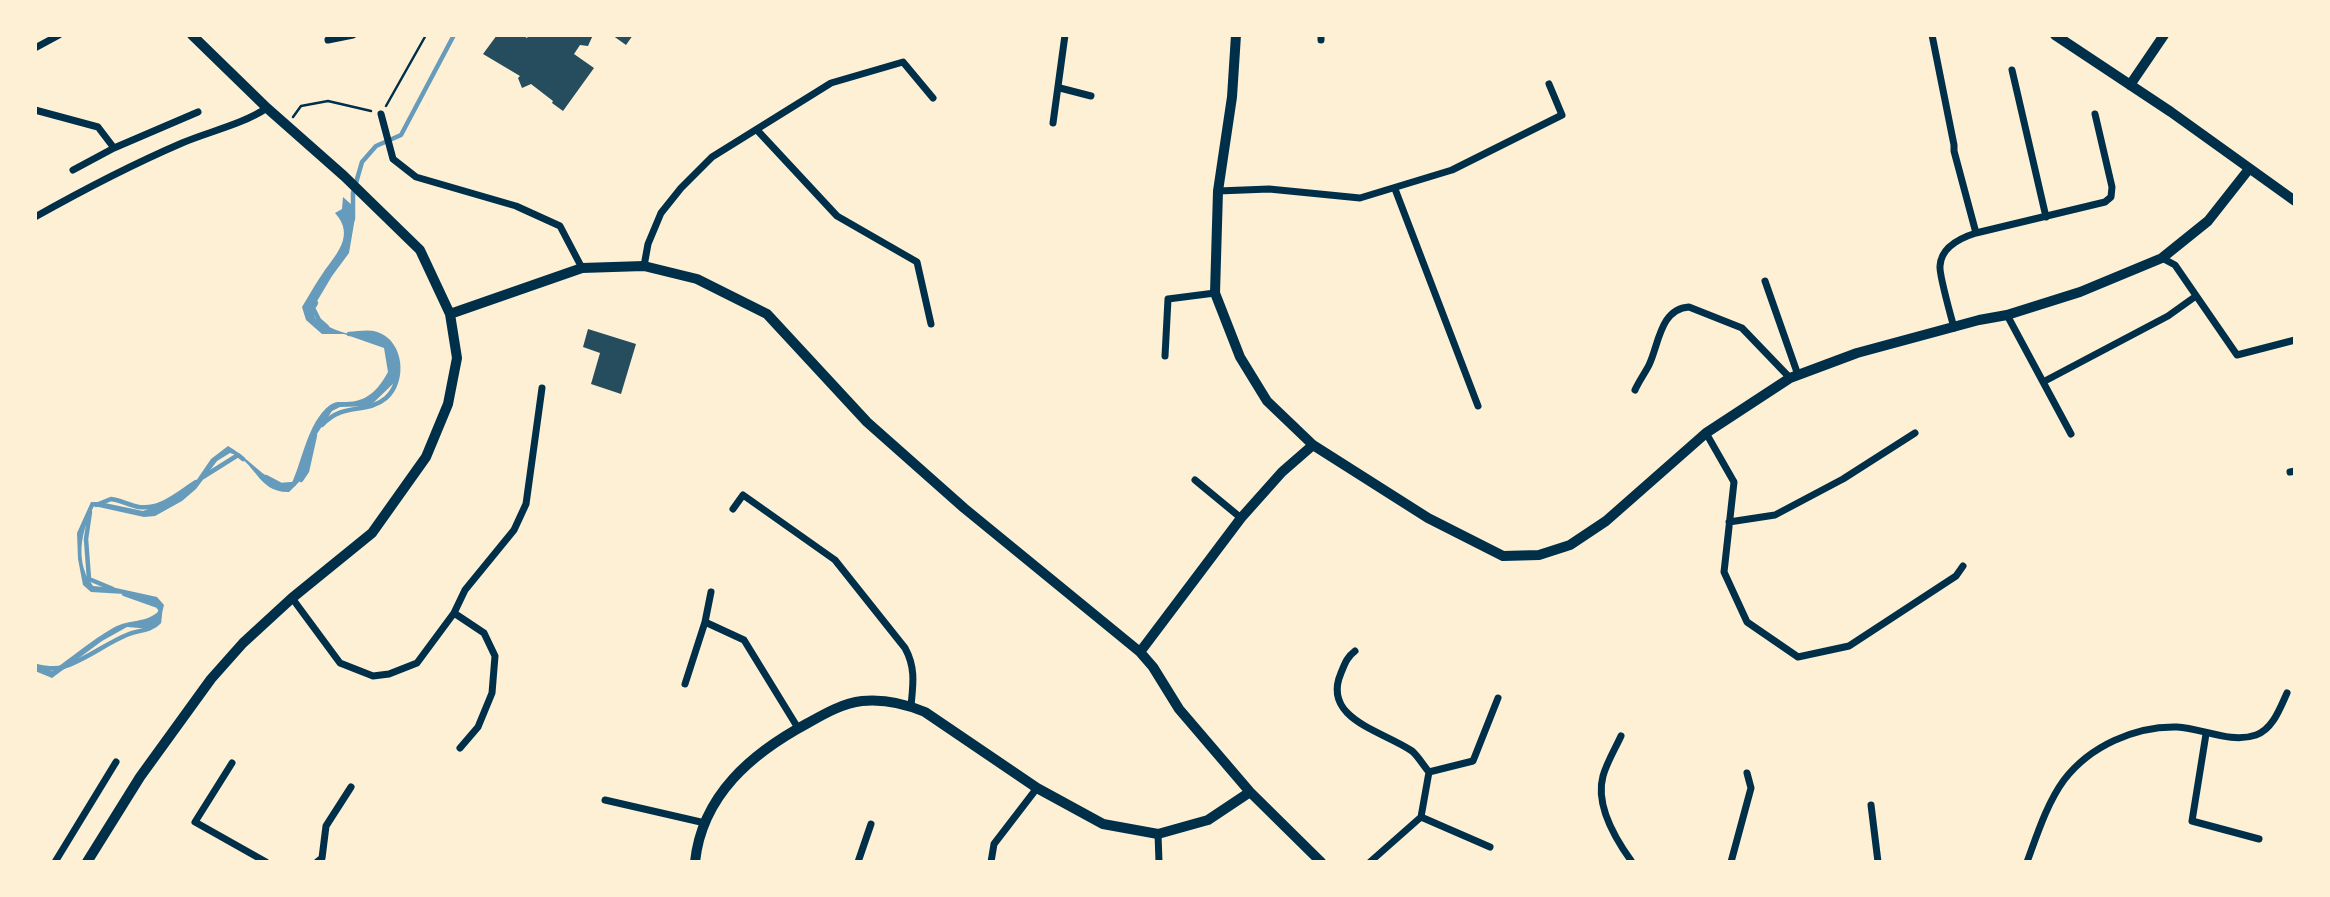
<!DOCTYPE html>
<html>
<head>
<meta charset="utf-8">
<style>
	body { margin:0 }
	#map { position:relative; width:2330px; height:897px; overflow:hidden; background:#fdf0d5; font-family:Inter,sans-serif }
	canvas { display:block }
	.frame { position:absolute; inset:0; border:37px solid #fdf0d5; pointer-events:none }
</style>
</head>
<body>
<div id="map">
<canvas width="2330" height="897"></canvas>
<div class="frame"></div>
</div>
<script>
const c = document.querySelector('canvas').getContext('2d');
c.lineJoin = 'round';
function fillPath(path, color) {
  c.fillStyle = color;
  c.fill(path, 'evenodd');
}
function strokePath(path, color, width, dash) {
  c.strokeStyle = color;
  c.lineWidth = width;
  c.lineCap = dash ? 'butt' : 'round';
  c.setLineDash(dash || []);
  c.stroke(path);
}
fillPath(new Path2D(`
	M 343,197 L 353,206 L 355,218 L 349,253 L 332,276 L 313,308 L 315,318 C 326,327 343,334 357,335 C 363,335 374,333 380,335 C 397,342 399,364 397,380 L 370,406 L 340,407 L 332,411 L 313,440 L 304,477 L 289,492 C 257,493 256,460 230,453 L 217,461 L 196,489 L 182,501 L 155,516 L 144,517 L 94,506 C 84,526 77,549 85,572 C 86,577 91,582 93,586 L 116,588 L 157,597 L 164,605 L 161,617 L 152,629 L 127,627 L 102,641 L 52,678 L 35,671 L 35,663 L 52,671 C 72,657 92,640 113,628 C 131,618 145,624 159,611 L 153,604 L 124,594 L 91,592 L 83,585 L 78,559 L 77,533 L 91,502 L 100,502 L 143,511 L 164,503 L 184,492 L 196,481 L 211,459 L 228,446 C 248,457 269,486 291,485 C 303,460 307,423 330,405 C 336,401 339,402 346,402 C 367,402 378,390 388,372 L 384,348 L 344,334 L 322,334 L 306,320 L 302,307 C 309,296 315,284 323,273 C 335,255 356,236 335,213 L 342,209 Z`), '#669bbc');
strokePath(new Path2D(`
	M 353,219 L 353,193 L 362,162 L 376,146 L 401,135 L 454,35
	M 316,303 L 313,308 L 319,320 L 327,327
	M 322,425 C 345,401 366,415 386,398 C 405,381 402,342 376,334 C 367,331 358,334 349,334
	M 203,477 L 238,455 L 243,459
	M 266,477 L 281,485 L 294,484
	M 301,480 L 307,471 L 315,435
	M 96,505 L 111,499 C 120,500 129,505 139,507 C 161,510 179,493 196,482
	M 90,512 L 86,539 L 89,579 L 113,589
	M 124,594 L 155,605
	M 35,666 C 44,668 54,670 63,667 C 86,660 106,643 129,634 C 139,630 151,631 159,622 L 160,612`), '#669bbc', 4.5);
fillPath(new Path2D(`
	M 497,35 L 522,35 L 527,38 L 529,35 L 593,35 L 588,46 L 580,45 L 574,54 L 594,68 L 563,111 L 552,103 L 553,101 L 531,84 L 522,88 L 518,78 L 520,76 L 483,54 Z
	M 612,35 L 633,35 L 626,45 Z
	M 588,329 L 636,344 L 621,394 L 591,384 L 600,353 L 583,347 Z`), '#264d5e');
strokePath(new Path2D(`
	M 386,106 L 426,35
	M 293,117 L 301,106 L 328,101 L 371,111`), '#003049', 2.5);
strokePath(new Path2D(`
	M 1932,35 L 1954,145 L 1954,151 L 1976,233 C 1960,238 1941,247 1940,266 C 1939,275 1951,316 1954,328
	M 328,40 L 353,35
	M 1321,40 L 1321,35
	M 35,48 L 59,35
	M 2012,70 L 2046,217
	M 1060,88 L 1091,96
	M 35,110 L 98,127 L 114,148
	M 381,114 L 393,159 L 416,177 L 516,206 L 560,226 L 582,268
	M 1053,123 L 1065,35
	M 757,130 L 837,216 L 917,262 L 931,324
	M 73,170 L 114,148 L 198,112
	M 1395,189 L 1478,406
	M 1218,191 L 1269,189 L 1360,198 L 1452,170 L 1562,115 L 1549,84
	M 35,217 C 83,190 131,165 182,143 C 210,131 241,125 267,108
	M 1976,233 L 2105,202 L 2111,197 L 2112,187 L 2095,114
	M 2162,258 L 2175,265 L 2237,355 L 2295,340
	M 644,266 L 648,244 L 661,213 L 681,188 L 712,157 L 831,83 L 903,62 L 933,98
	M 1765,281 L 1798,375
	M 2007,315 L 2071,434
	M 1165,356 L 1168,299 L 1215,293
	M 2043,382 L 2168,316 L 2196,296
	M 1635,390 C 1639,381 1645,373 1649,365 C 1659,344 1660,309 1689,307 L 1742,328 L 1790,378
	M 1706,433 L 1734,482 L 1724,572 L 1747,622 L 1798,657 L 1849,646 L 1956,576 L 1963,566
	M 2290,472 L 2295,471
	M 1195,480 L 1241,518
	M 733,509 L 743,495 L 835,560 L 905,648 C 916,668 913,685 911,706
	M 1729,522 L 1775,515 L 1843,479 L 1915,433
	M 292,598 L 340,663 L 373,676 L 389,674 L 417,663 L 454,613 L 465,590 L 514,530 L 526,504 L 542,388
	M 454,613 L 484,633 L 495,656 L 492,693 L 478,727 L 460,748
	M 705,622 L 711,592
	M 1355,651 C 1347,657 1345,663 1341,673 C 1321,719 1383,731 1412,751 C 1418,756 1423,765 1429,772
	M 685,684 L 705,622 L 744,640 L 798,728
	M 2206,734 L 2192,821 L 2259,839
	M 1621,736 C 1615,749 1607,762 1603,776 C 1595,805 1616,840 1632,862
	M 232,763 L 195,822 L 266,862
	M 605,800 L 705,823
	M 1871,805 L 1878,862
	M 1421,817 L 1490,847
	M 1158,834 L 1159,862
	M 55,862 L 116,762
	M 317,862 L 322,858 L 326,826 L 351,787
	M 858,862 L 871,824
	M 991,862 L 994,844 L 1037,788
	M 1370,862 L 1421,817 L 1429,772 L 1473,761 L 1498,698
	M 1731,862 L 1751,788 L 1747,773
	M 2027,862 C 2037,835 2047,803 2064,780 C 2090,746 2135,726 2177,727 C 2202,728 2230,744 2256,735 C 2273,729 2280,708 2287,693`), '#003049', 7);
strokePath(new Path2D(`
	M 1236,35 L 1232,97 L 1218,191 L 1215,293 L 1240,357 L 1267,401 L 1313,445 L 1428,518 L 1503,556 L 1539,555 L 1570,545 L 1606,521 L 1706,433 L 1790,378 L 1857,353 L 1979,320 L 2007,315 L 2080,292 L 2162,258 L 2208,221 L 2249,169
	M 2055,35 L 2171,112 L 2295,201
	M 2130,85 L 2164,35
	M 450,314 L 582,268 L 644,266 L 697,279 L 767,314 L 867,422 L 964,508 L 1140,652 L 1153,667 L 1179,709 L 1250,792 L 1321,862
	M 1140,652 L 1241,518 L 1282,472 L 1313,445
	M 87,862 L 140,777 L 211,679 L 243,643 L 292,598 L 372,533 L 426,457 L 448,404 L 457,358 L 450,314 L 420,250 L 344,176 L 267,108 L 192,35
	M 695,862 C 702,795 752,753 808,723 C 824,714 843,703 862,701 C 883,699 906,704 925,712 L 1037,788 L 1103,824 L 1158,834 L 1208,820 L 1250,792`), '#003049', 10);
</script>
</body>
</html>
